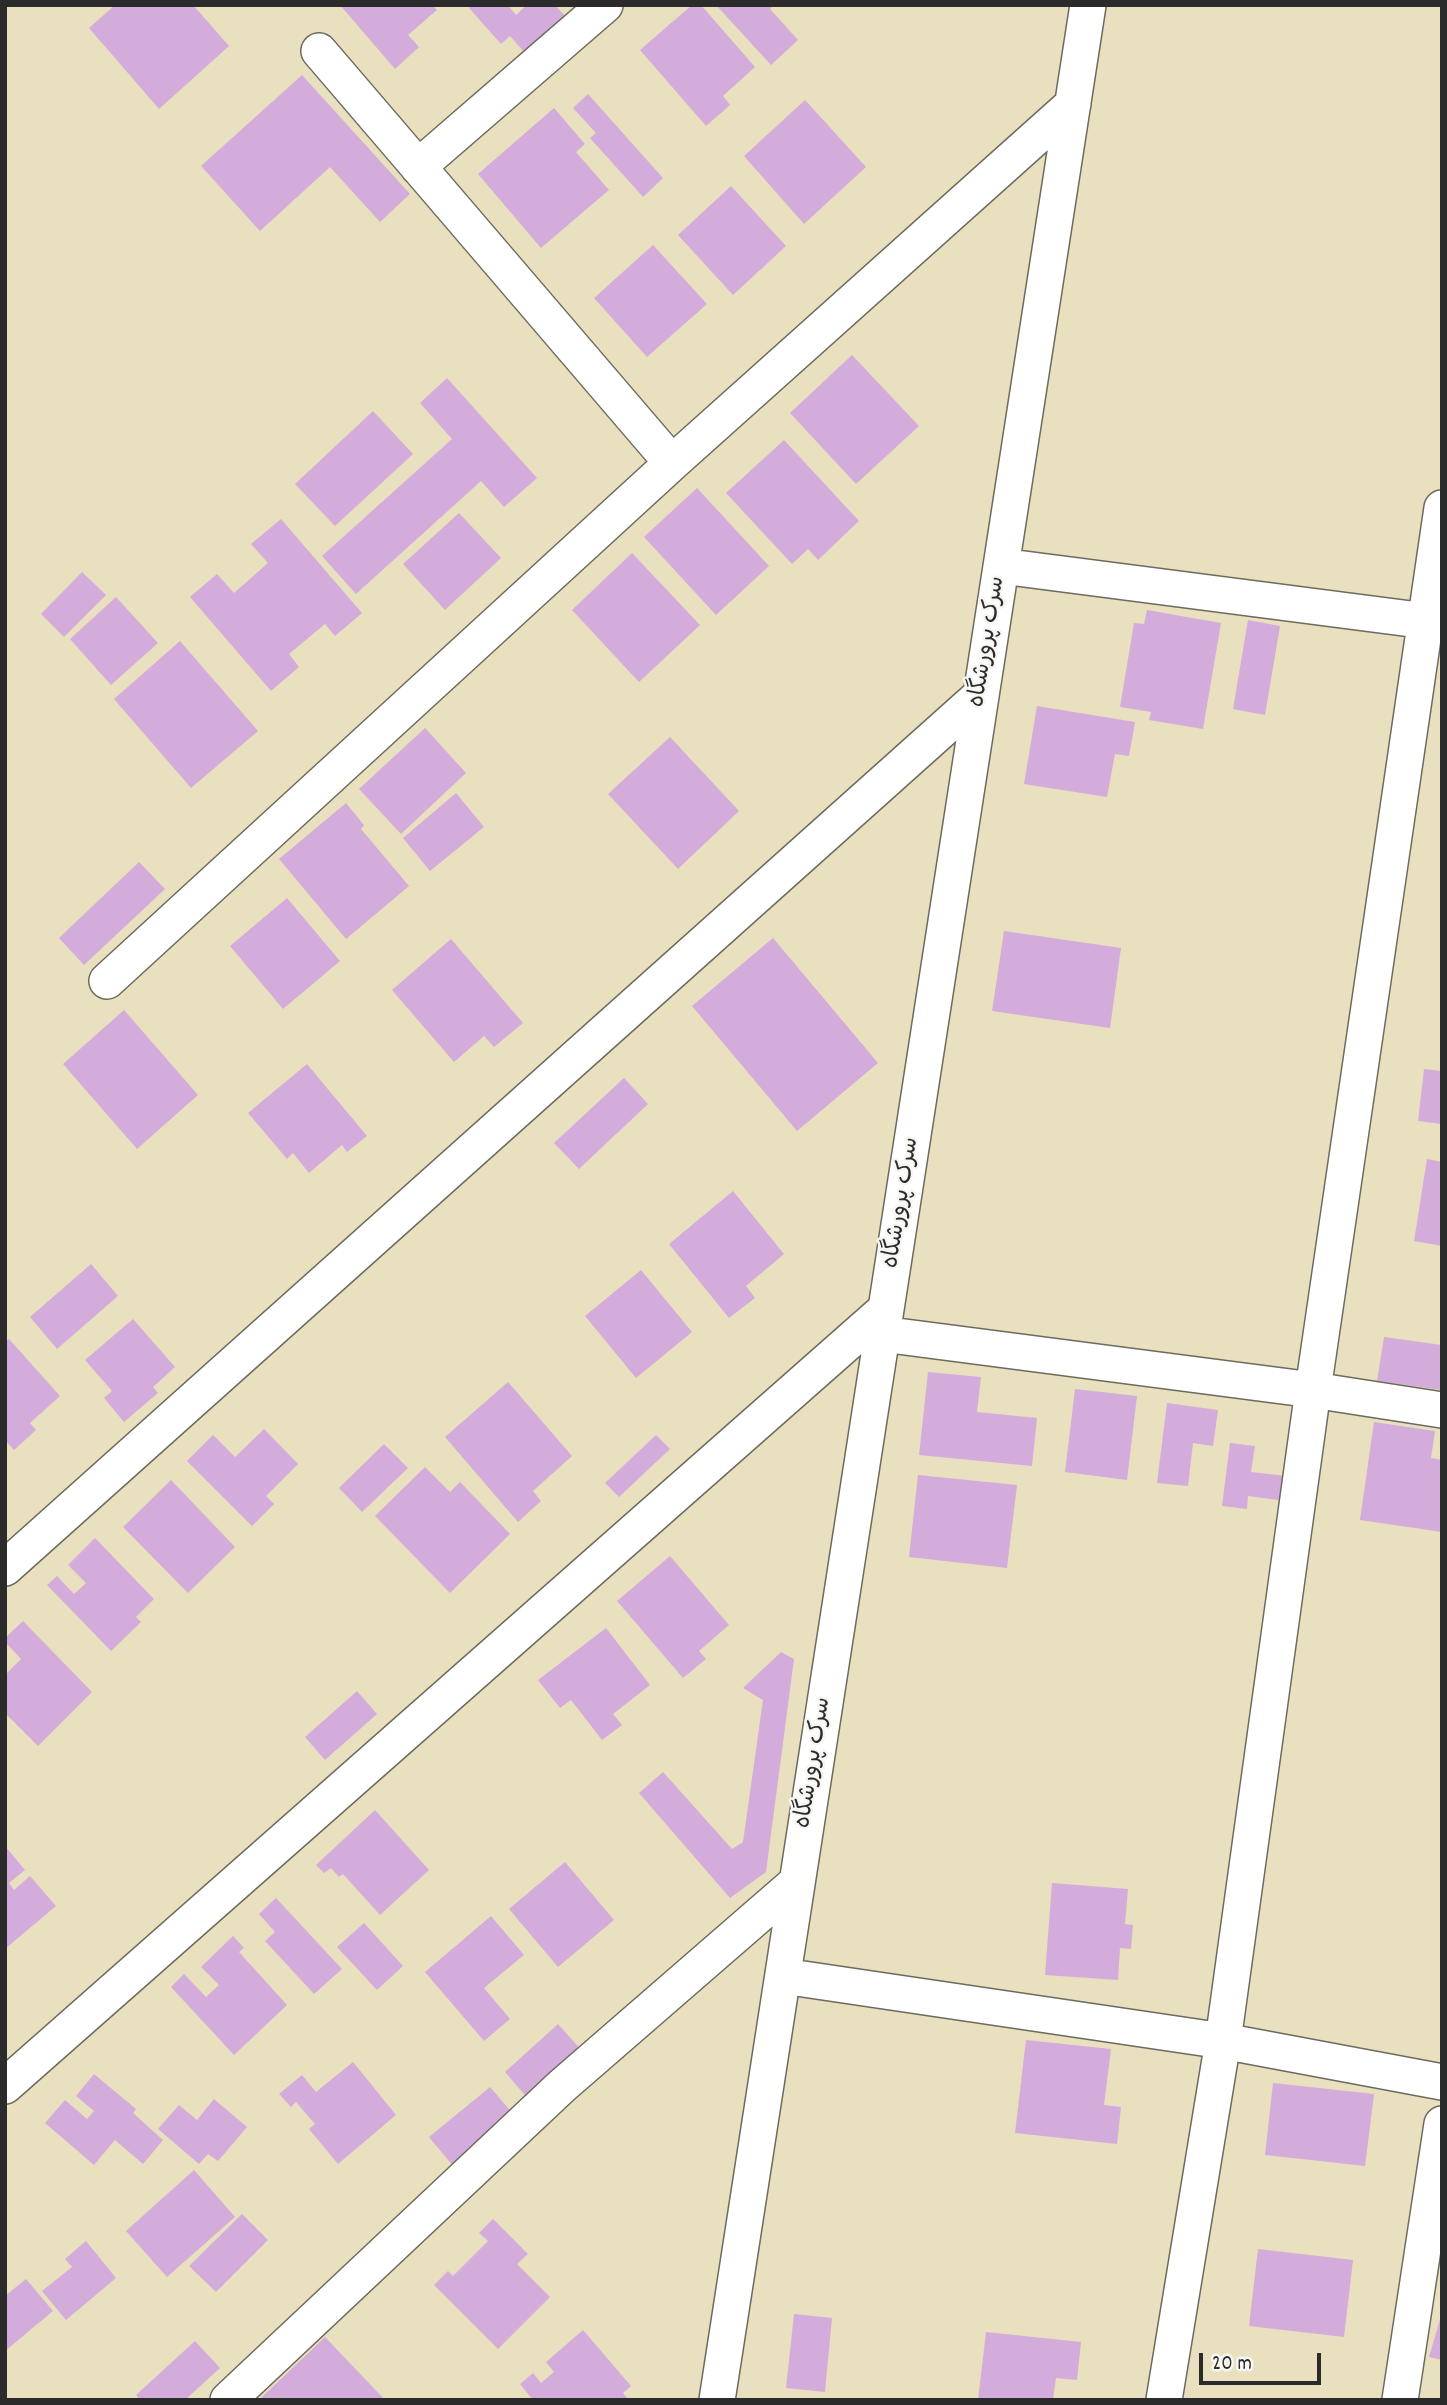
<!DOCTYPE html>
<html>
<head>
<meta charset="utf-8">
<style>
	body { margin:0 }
	#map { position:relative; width:1447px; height:2405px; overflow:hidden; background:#e8e0be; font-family:Dekko,sans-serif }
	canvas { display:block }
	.frame { position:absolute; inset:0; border:7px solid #2b2b2b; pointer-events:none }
	.scale { position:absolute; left:1199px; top:2353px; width:122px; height:32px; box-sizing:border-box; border:4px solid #2b2b2b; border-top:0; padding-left:9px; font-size:21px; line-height:24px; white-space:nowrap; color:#2b2b2b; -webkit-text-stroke:5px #f6f6f2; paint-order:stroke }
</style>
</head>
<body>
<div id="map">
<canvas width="1447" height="2405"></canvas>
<div class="frame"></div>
<div class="scale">20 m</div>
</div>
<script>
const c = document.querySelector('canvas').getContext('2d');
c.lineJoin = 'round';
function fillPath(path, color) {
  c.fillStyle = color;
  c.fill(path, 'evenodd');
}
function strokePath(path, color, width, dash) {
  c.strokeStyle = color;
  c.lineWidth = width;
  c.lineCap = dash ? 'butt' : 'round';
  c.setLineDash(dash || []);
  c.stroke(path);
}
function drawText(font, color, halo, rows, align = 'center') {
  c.font = font + ' Dekko,"Playpen Sans Arabic",sans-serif';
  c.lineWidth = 5;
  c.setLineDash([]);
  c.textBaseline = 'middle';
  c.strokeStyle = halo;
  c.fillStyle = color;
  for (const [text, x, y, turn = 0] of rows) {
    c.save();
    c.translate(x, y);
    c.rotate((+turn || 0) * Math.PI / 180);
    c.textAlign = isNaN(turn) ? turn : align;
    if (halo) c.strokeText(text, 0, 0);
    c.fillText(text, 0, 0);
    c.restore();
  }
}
fillPath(new Path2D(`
	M 115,5 L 193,5 L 229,46 L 159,109 L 89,28 Z
	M 340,5 L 432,5 L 437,10 L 408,35 L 419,47 L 395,69 Z
	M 472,5 L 508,5 L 516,15 L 527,5 L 555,5 L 567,18 L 527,55 L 510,36 L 501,44 L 469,8 Z
	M 692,5 L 701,5 L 755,67 L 723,96 L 730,105 L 706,126 L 640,50 Z
	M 716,5 L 774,5 L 770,9 L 798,40 L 771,65 Z
	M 302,75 L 410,194 L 380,222 L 330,167 L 260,231 L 201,166 Z
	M 588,94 L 663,178 L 643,197 L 590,138 L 596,133 L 573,108 Z
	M 805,100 L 866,167 L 804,224 L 744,156 Z
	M 554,108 L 585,144 L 576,152 L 609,190 L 541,248 L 478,174 Z
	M 731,186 L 786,246 L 733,295 L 678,235 Z
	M 653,245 L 707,304 L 647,357 L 594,298 Z
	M 852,355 L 919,426 L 856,484 L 790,413 Z
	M 447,378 L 537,478 L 504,507 L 481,481 L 356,594 L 322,556 L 452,439 L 420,403 Z
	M 373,411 L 413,454 L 335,526 L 295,484 Z
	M 784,440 L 859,521 L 818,560 L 808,549 L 792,564 L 726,493 Z
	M 697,488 L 769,566 L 716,615 L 644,537 Z
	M 459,513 L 501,558 L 445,610 L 403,564 Z
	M 281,519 L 362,613 L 335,636 L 325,624 L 289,654 L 299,667 L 271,691 L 190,597 L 217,574 L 234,593 L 268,563 L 251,544 Z
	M 632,553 L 700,625 L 639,682 L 572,610 Z
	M 82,572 L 106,595 L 64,637 L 41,614 Z
	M 116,597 L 158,643 L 111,685 L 70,639 Z
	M 1147,610 L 1221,623 L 1203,729 L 1149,720 L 1151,712 L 1120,707 L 1134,623 L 1144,624 Z
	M 1248,620 L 1280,626 L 1265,715 L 1233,709 Z
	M 180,641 L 258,731 L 191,788 L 114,699 Z
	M 1037,706 L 1135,722 L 1129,756 L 1115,754 L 1107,797 L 1024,784 Z
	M 425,728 L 466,773 L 401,834 L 359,789 Z
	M 670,737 L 739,811 L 678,869 L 608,794 Z
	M 456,793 L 484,827 L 430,871 L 403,838 Z
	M 346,803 L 364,825 L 361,829 L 409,886 L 346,939 L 279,859 Z
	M 139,862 L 165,889 L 84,965 L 59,938 Z
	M 287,898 L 340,961 L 283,1009 L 230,946 Z
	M 1004,931 L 1121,948 L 1110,1028 L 992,1011 Z
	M 773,938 L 878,1063 L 797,1131 L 692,1006 Z
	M 451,939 L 523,1023 L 494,1047 L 484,1036 L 454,1062 L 392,990 Z
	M 124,1010 L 198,1095 L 137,1149 L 63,1064 Z
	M 307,1064 L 367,1136 L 347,1152 L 342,1145 L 309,1173 L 293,1153 L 287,1159 L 248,1113 Z
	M 1424,1069 L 1442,1071 L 1442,1124 L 1418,1121 Z
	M 624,1078 L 648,1104 L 579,1169 L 554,1143 Z
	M 1427,1159 L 1442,1162 L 1442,1246 L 1414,1241 Z
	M 733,1191 L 784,1254 L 746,1286 L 755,1298 L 729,1318 L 669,1244 Z
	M 91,1264 L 118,1296 L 57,1349 L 30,1317 Z
	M 641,1270 L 692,1332 L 636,1378 L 585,1316 Z
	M 133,1319 L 175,1367 L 153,1387 L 158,1393 L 124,1422 L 104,1398 L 112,1391 L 85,1360 Z
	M 1384,1337 L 1442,1345 L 1442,1390 L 1377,1381 Z
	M 9,1339 L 60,1396 L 30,1423 L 36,1430 L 14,1450 L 5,1440 L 5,1342 Z
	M 928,1372 L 981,1377 L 977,1412 L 1037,1418 L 1032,1466 L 919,1455 Z
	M 508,1382 L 572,1456 L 533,1491 L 541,1501 L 518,1522 L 445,1437 Z
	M 1075,1389 L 1137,1396 L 1127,1480 L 1065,1472 Z
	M 1167,1403 L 1218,1410 L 1213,1446 L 1193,1443 L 1188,1486 L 1157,1483 Z
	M 1374,1422 L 1435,1431 L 1431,1458 L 1442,1460 L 1442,1532 L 1360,1520 Z
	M 264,1429 L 298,1464 L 266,1496 L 274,1504 L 252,1526 L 187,1461 L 213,1435 L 235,1457 Z
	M 656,1435 L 670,1449 L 619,1497 L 605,1483 Z
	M 1230,1443 L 1255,1446 L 1251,1472 L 1296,1477 L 1293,1502 L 1248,1496 L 1247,1509 L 1222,1506 Z
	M 384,1444 L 408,1468 L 362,1512 L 339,1488 Z
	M 425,1467 L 450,1492 L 460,1482 L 510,1534 L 450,1593 L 375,1516 Z
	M 918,1475 L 1017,1485 L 1007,1568 L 909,1557 Z
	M 171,1480 L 235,1547 L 188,1593 L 123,1527 Z
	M 95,1538 L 154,1599 L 136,1617 L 141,1622 L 111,1651 L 47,1585 L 57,1576 L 74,1594 L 86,1583 L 68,1565 Z
	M 670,1556 L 729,1625 L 699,1651 L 706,1659 L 683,1678 L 617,1601 Z
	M 23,1621 L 92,1692 L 38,1746 L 5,1713 L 5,1675 L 21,1659 L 5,1642 L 5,1638 Z
	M 606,1628 L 650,1685 L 613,1714 L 622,1725 L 602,1740 L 571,1700 L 560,1708 L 538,1680 Z
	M 781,1652 L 794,1659 L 766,1872 L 730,1898 L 639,1793 L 663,1772 L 732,1849 L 743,1842 L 763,1700 L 743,1688 Z
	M 357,1691 L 377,1714 L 325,1760 L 305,1737 Z
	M 375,1810 L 429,1870 L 380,1915 L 343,1874 L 339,1877 L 331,1868 L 324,1873 L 316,1865 Z
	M 5,1846 L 25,1870 L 9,1883 L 14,1890 L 30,1876 L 56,1906 L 5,1949 Z
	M 565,1862 L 614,1920 L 558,1967 L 509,1909 Z
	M 1052,1883 L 1128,1889 L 1125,1924 L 1133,1925 L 1131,1949 L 1120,1948 L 1118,1980 L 1045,1975 Z
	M 276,1898 L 342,1969 L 314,1994 L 265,1941 L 275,1932 L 259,1914 Z
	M 491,1916 L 524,1955 L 484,1988 L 510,2019 L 484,2041 L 425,1972 Z
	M 364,1923 L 403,1966 L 377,1990 L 337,1947 Z
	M 233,1936 L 244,1948 L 239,1952 L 287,2005 L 234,2055 L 171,1987 L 184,1974 L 206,1997 L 219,1985 L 201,1967 Z
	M 558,2024 L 583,2052 L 530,2101 L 505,2072 Z
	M 1026,2040 L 1111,2049 L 1104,2105 L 1121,2107 L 1117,2144 L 1015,2133 Z
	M 353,2062 L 396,2115 L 338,2164 L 309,2129 L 315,2124 L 296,2102 L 291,2107 L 279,2094 L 302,2075 L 316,2092 Z
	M 94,2074 L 136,2109 L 133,2113 L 163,2140 L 143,2164 L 115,2140 L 94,2165 L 45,2123 L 65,2100 L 87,2119 L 94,2111 L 76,2096 Z
	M 1273,2083 L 1374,2094 L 1365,2166 L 1265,2155 Z
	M 490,2087 L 514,2115 L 453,2166 L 429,2137 Z
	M 214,2099 L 247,2127 L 218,2161 L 208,2154 L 199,2164 L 158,2129 L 179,2105 L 197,2120 Z
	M 194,2170 L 235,2217 L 167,2277 L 126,2231 Z
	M 242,2214 L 268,2240 L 216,2292 L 189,2266 Z
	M 493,2219 L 528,2254 L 517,2264 L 550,2297 L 498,2349 L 434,2285 L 448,2271 L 453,2276 L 488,2241 L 479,2233 Z
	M 86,2241 L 116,2278 L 66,2320 L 42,2291 L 72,2267 L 65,2259 Z
	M 1258,2249 L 1353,2260 L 1344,2337 L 1249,2326 Z
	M 26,2279 L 53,2311 L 5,2351 L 5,2296 Z
	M 794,2314 L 832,2318 L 825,2392 L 786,2388 Z
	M 1441,2316 L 1442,2317 L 1442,2360 L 1429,2357 Z
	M 583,2330 L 631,2386 L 623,2393 L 629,2400 L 533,2400 L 520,2384 L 533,2373 L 541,2383 L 554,2372 L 546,2362 Z
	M 986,2332 L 1081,2342 L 1077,2380 L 1056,2378 L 1053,2400 L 978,2400 Z
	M 325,2337 L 385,2400 L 262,2400 L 261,2398 Z
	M 195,2341 L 220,2368 L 185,2400 L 140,2400 L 136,2395 Z`), '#d4acdb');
const street = new Path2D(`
	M 319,51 L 672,463
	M 418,167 L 605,5
	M 1001,566 L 1442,623
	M 107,981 L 672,463 L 1073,104
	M 882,1334 L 1313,1390 L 1442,1410
	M 5,1568 L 981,695
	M 783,1976 L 1223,2041 L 1442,2082
	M 5,2086 L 886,1309
	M 228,2400 L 562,2086 L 797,1882
	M 717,2400 L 1088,5
	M 1164,2400 L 1223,2041 L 1313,1390 L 1442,508
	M 1400,2400 L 1442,2124`);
strokePath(street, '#6d6a5e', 38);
strokePath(street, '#fff', 35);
drawText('23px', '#2b2b2b', '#f6f6f2', [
	["سرک پرورشگاه",989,642,-81],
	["سرک پرورشگاه",903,1203,-81],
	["سرک پرورشگاه",815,1763,-81]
]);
</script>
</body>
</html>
